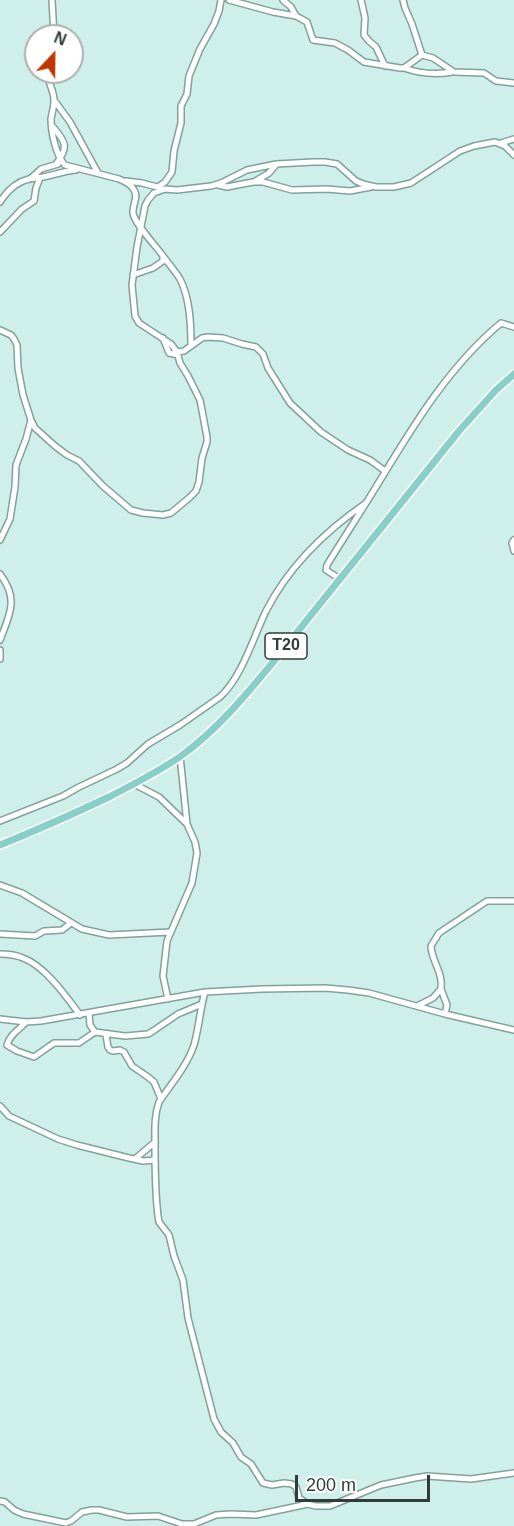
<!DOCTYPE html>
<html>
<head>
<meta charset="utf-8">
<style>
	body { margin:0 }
	#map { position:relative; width:514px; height:1526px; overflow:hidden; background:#cfefeb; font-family:Helvetica,sans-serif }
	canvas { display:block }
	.north { position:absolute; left:24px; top:24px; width:60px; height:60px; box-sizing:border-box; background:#fff; border:2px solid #acb1b0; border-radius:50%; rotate:22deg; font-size:16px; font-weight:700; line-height:24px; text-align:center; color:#2f3c3a }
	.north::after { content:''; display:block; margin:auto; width:21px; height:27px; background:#be3700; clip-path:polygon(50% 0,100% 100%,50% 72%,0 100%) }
	.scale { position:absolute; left:295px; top:1475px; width:135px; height:27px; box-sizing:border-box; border:3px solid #2f3c3a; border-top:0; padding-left:8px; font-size:18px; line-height:21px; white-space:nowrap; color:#2f3c3a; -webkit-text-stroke:4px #fff; paint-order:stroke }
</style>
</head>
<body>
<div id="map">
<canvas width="514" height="1526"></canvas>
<div class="north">N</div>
<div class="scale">200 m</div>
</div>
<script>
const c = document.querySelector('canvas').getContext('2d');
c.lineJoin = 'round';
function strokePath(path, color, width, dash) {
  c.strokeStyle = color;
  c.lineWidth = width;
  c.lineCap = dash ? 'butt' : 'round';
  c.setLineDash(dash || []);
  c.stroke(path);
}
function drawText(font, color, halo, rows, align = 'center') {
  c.font = font + ' Helvetica,sans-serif';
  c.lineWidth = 6;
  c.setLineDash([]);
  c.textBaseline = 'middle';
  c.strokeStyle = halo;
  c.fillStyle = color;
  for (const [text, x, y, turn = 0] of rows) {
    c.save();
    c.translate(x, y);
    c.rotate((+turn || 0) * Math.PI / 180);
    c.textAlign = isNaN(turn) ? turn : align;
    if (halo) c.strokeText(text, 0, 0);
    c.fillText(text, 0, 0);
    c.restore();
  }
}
const minor = new Path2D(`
	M 52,0 L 54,36
	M 229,0 L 273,12 L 296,16
	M 283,0 L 291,7 L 296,16 L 307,22 L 313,40 L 335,43 L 348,50 L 364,62 L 400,68 L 404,68 L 422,55 L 433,58 L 454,72 L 484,73 L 496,81 L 514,83
	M 361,0 L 365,18 L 364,35 L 369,41 L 376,47 L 385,66
	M 403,0 L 405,8 L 412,24 L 422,55
	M 404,68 C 421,74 435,75 452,72
	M 48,72 C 47,82 54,90 54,100 C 54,107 52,113 51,119 C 51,132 56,156 65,165 L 119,179 C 124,181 131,184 134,190 C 139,197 132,205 133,213 C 134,223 156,246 163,256 L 163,261 L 153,268 L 133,275
	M 54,100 L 70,122 L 98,173
	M 53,127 C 66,142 69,147 56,164
	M 501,143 L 514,139
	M 30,179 L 41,169 L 58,164
	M 126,181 L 142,183 L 161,188
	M 254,182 L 269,173 L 275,166
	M 218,185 L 227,187 L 253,182 L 263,182 L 292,190 L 327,189 L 350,191 L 371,187
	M 158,187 L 165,182 L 172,172 L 174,151 L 181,123 L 181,106 L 187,94 L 189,76 L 200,49 L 214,24 L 219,11 L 221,0
	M 0,202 C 7,191 16,182 29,179 C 34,178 39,178 43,177 C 54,175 64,171 76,170
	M 0,232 L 22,209 L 34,201 L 36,188 L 40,178
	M 163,256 C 168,263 175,271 180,279 C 190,298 191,324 191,345
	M 0,330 L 11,335 L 14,339 L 17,345 L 18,368 L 23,395 L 31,420 L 35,428 L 55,446 L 67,455 L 79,461 L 103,486 L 131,510 L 143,513 L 163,515 L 171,513 L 189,498 L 196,491 L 199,482 L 202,458 L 207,442 L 207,437 L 200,400 L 188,376 L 180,363 L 177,352 L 171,344 L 139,323 L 135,316 L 132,285 L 137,247 L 145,206 L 148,200 L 154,193 L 165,189 L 177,190 L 211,186 L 221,183 L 247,170 L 276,164 L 313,162 L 325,162 L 337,164 L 356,181 L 363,184 L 376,187 L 394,187 L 411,183 L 460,151 L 474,146 L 495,142 L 505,146 L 514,155
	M 163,338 L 169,353 L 178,355
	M 177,352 L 184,351 L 202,338 L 208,337 L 223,338 L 242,344 L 256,347 L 263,354 L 268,368 L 290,403 L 321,432 L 348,450 L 370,460 L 385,471
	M 0,540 L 10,519 L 15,487 L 16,465 L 26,439 L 31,420
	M 514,540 L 512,543 L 514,551
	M 0,574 C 19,599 10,614 0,640
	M 340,579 L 326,570 L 327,565 C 343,539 360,513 376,487 C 412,428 447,368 501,323 L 514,327
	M 0,650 L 0,659
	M 134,784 L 159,797 L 187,824
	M 0,821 L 63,796 L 79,787 L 117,769 L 127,763 L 148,744 L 180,725 L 220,697 C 242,677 253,638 266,611 C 289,566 324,532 366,503
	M 0,885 L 22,893 L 82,929 L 109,935 L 170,932
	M 0,934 L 35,936 L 44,931 L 62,930 L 71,923
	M 0,954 C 6,954 16,955 23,958 C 45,966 66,996 80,1015
	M 441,989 L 447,1005 L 445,1014
	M 205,992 C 200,1009 199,1028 194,1045 C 187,1066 171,1084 159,1102 C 154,1116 155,1130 155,1145 C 155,1169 155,1192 158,1216 L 159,1222 L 169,1235 L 174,1256 L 183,1280 L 188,1318 L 214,1419 L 221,1432 L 233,1443 L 241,1457 L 251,1464 L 263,1483 L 272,1485 L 284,1483 L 292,1484 L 296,1487 L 299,1498 L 308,1504 L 315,1506 L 330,1506 L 381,1485 L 415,1478 L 427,1476 L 471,1479 L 514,1473
	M 168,999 L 163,976 L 167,941 L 192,883 L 197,853 L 195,842 L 187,824 L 180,756
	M 417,1006 L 433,998 L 441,989 C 443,971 432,963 431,946 L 439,933 L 487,901 L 514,901
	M 89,1013 L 90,1025 L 95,1032 L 125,1036 L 148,1034 L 153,1031 L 178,1014 L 202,1004
	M 0,1019 L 26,1022 L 41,1021 L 205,992 L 262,989 L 325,988 L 348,990 L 369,993 L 445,1014 L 514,1030
	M 26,1022 C 19,1030 10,1034 7,1045 L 17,1051 L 34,1057 L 54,1043 L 79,1043 L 95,1032
	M 106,1035 L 108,1047 L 110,1050 L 113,1051 L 120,1050 L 124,1052 L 132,1066 L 148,1077 L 154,1082 L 161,1099
	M 0,1106 L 9,1116 L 58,1139 L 77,1145 L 129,1158 L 143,1161 L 155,1160
	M 135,1159 L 155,1142
	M 0,1501 L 5,1502 L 14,1510 L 23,1514 L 66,1523 L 71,1521 L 82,1512 L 92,1510 L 99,1510 L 127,1517 L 158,1516 L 182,1524 L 194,1524 L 216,1515 L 231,1514 L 256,1515 L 308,1504`);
const major = new Path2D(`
	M 0,845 C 37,830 73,814 109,797 C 134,784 158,772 181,756 C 217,730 246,695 274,661 L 459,431 L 496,390 L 514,374`);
strokePath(minor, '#82a19d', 8);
strokePath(major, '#fff', 10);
strokePath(minor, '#fff', 5);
strokePath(major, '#88cfc9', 7);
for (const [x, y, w] of [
	[286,646,42]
]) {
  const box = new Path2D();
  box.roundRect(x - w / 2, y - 13, w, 26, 4.5);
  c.fillStyle = '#fff';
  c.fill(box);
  strokePath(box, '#2f3c3a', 1.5);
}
drawText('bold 16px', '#2f3c3a', null, [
	["T20",286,646]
]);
</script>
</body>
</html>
